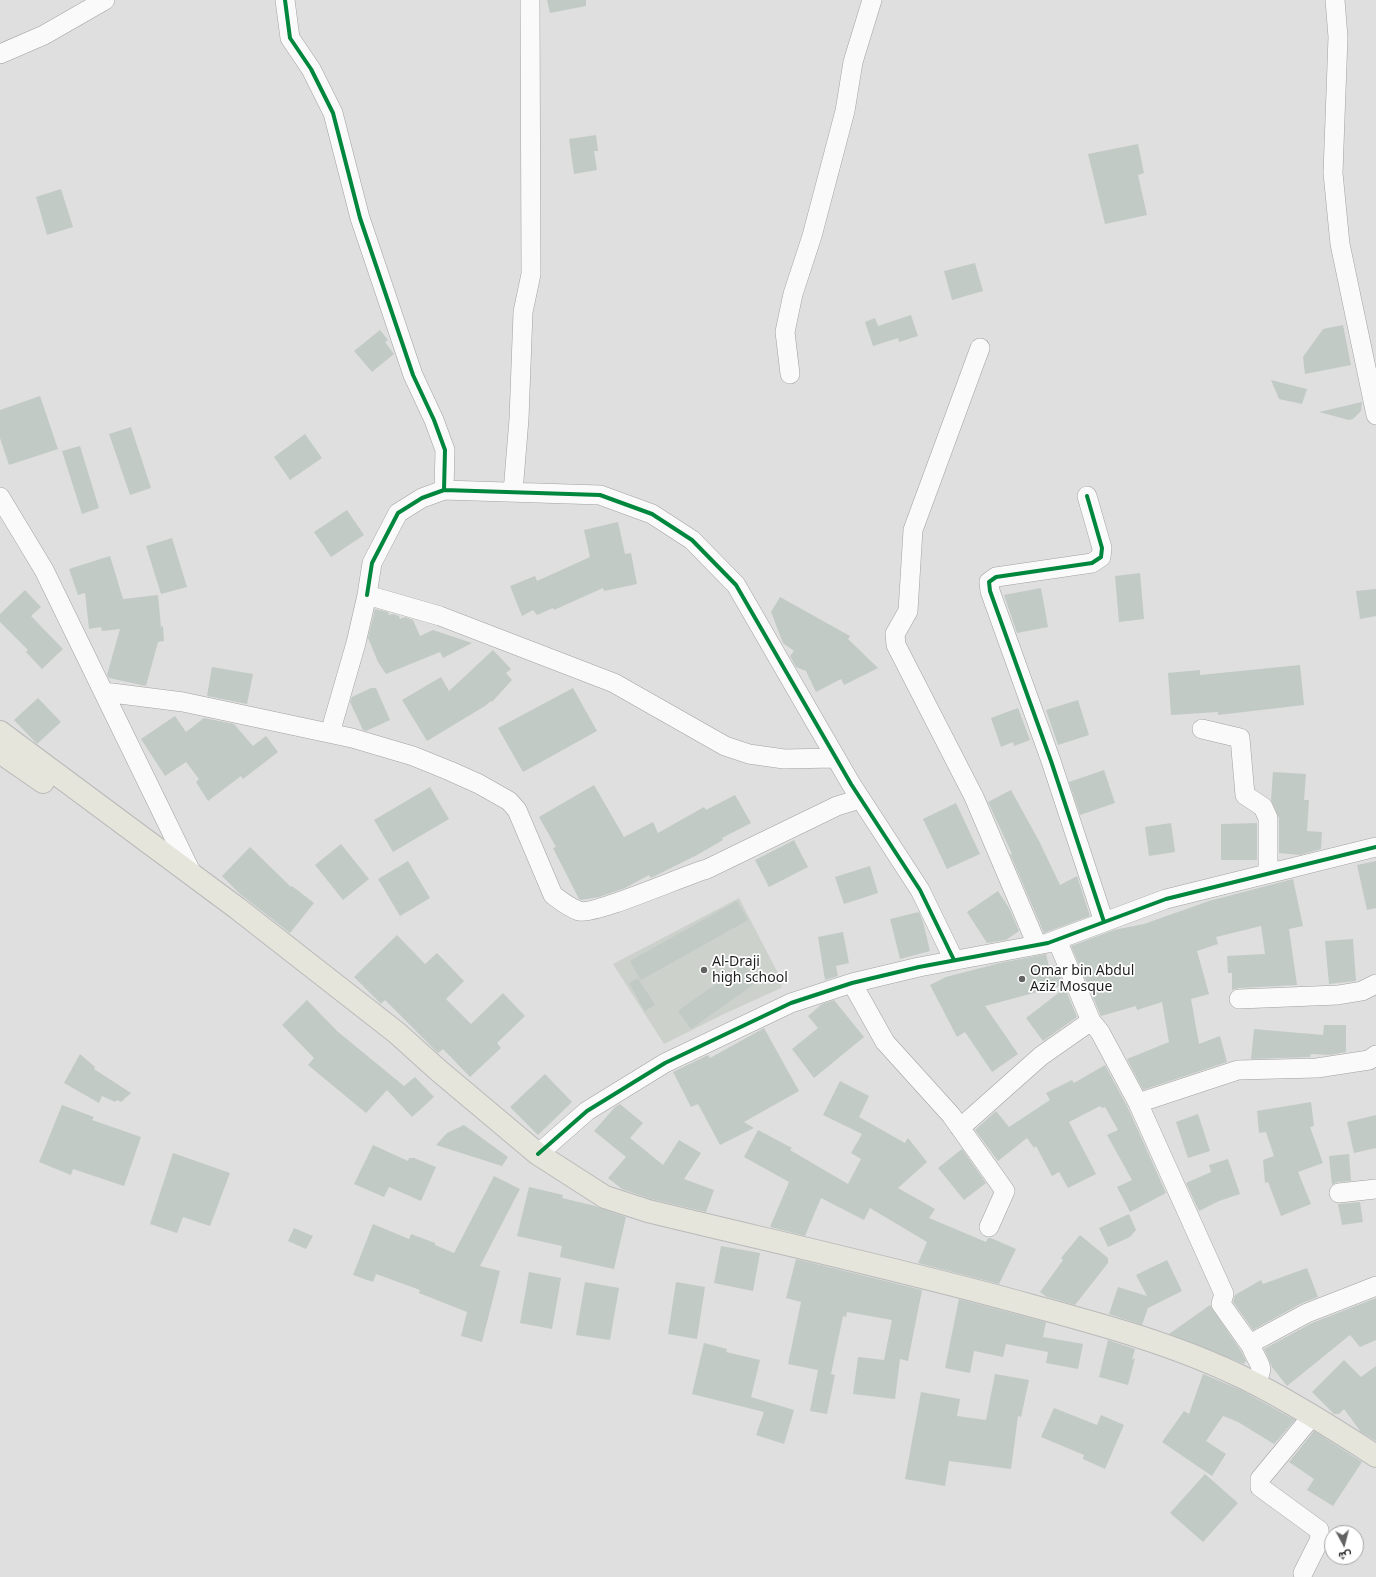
<!DOCTYPE html>
<html>
<head>
<meta charset="utf-8">
<style>
	body { margin:0 }
	#map { position:relative; width:1376px; height:1577px; overflow:hidden; background:#dedfde; font-family:"Noto Sans",Vazirmatn,sans-serif }
	canvas { display:block }
	.north { position:absolute; left:1324px; top:1525px; width:40px; height:40px; box-sizing:border-box; background:#fff; border:1px solid #a5a5a5; border-radius:50%; rotate:173deg; font-size:11px; font-weight:700; line-height:16px; text-align:center; color:#1d1e1d }
	.north::after { content:''; display:block; margin:auto; width:14px; height:18px; background:#616261; clip-path:polygon(50% 0,100% 100%,50% 72%,0 100%) }
</style>
</head>
<body>
<div id="map">
<canvas width="1376" height="1577"></canvas>
<div class="north">ش</div>
</div>
<script>
const c = document.querySelector('canvas').getContext('2d');
c.lineJoin = 'round';
function fillPath(path, color) {
  c.fillStyle = color;
  c.fill(path, 'evenodd');
}
function strokePath(path, color, width, dash) {
  c.strokeStyle = color;
  c.lineWidth = width;
  c.lineCap = dash ? 'butt' : 'round';
  c.setLineDash(dash || []);
  c.stroke(path);
}
function drawText(font, color, halo, rows, align = 'center') {
  c.font = font + ' "Noto Sans",sans-serif';
  c.lineWidth = 3.5;
  c.setLineDash([]);
  c.textBaseline = 'middle';
  c.strokeStyle = halo;
  c.fillStyle = color;
  for (const [text, x, y, turn = 0] of rows) {
    c.save();
    c.translate(x, y);
    c.rotate((+turn || 0) * Math.PI / 180);
    c.textAlign = isNaN(turn) ? turn : align;
    if (halo) c.strokeText(text, 0, 0);
    c.fillText(text, 0, 0);
    c.restore();
  }
}
fillPath(new Path2D(`
	M 739,898 L 782,981 L 781,988 L 724,1014 L 664,1044 L 613,964 Z`), '#ccd1cb');
fillPath(new Path2D(`
	M 547,0 L 586,0 L 586,6 L 550,13 Z
	M 596,135 L 598,151 L 594,151 L 597,170 L 574,174 L 569,139 Z
	M 1138,144 L 1144,173 L 1138,175 L 1147,215 L 1105,224 L 1088,154 Z
	M 61,189 L 73,227 L 47,235 L 36,197 Z
	M 975,263 L 983,291 L 952,300 L 944,271 Z
	M 911,315 L 918,336 L 899,342 L 898,338 L 873,346 L 865,322 L 875,318 L 878,326 Z
	M 1343,325 L 1351,365 L 1305,374 L 1303,357 L 1323,329 Z
	M 380,330 L 388,340 L 385,342 L 394,354 L 372,372 L 354,351 Z
	M 1271,380 L 1307,389 L 1302,404 L 1279,399 Z
	M 40,396 L 58,449 L 9,465 L 0,438 L 0,410 Z
	M 1362,402 L 1361,411 L 1353,419 L 1349,420 L 1319,412 Z
	M 131,427 L 151,488 L 130,495 L 109,434 Z
	M 305,434 L 322,458 L 290,480 L 274,457 Z
	M 80,446 L 99,508 L 82,514 L 62,451 Z
	M 347,510 L 364,535 L 331,557 L 314,532 Z
	M 618,522 L 625,554 L 631,553 L 637,584 L 604,591 L 603,588 L 554,610 L 553,608 L 537,615 L 533,610 L 522,616 L 510,586 L 535,576 L 537,581 L 590,557 L 584,530 Z
	M 172,538 L 187,587 L 161,594 L 146,546 Z
	M 110,556 L 123,599 L 158,595 L 161,627 L 163,626 L 164,641 L 158,642 L 146,686 L 109,678 L 107,675 L 120,629 L 102,631 L 101,627 L 89,629 L 85,593 L 78,595 L 69,569 Z
	M 1140,573 L 1144,619 L 1119,622 L 1115,576 Z
	M 1041,588 L 1048,627 L 1017,633 L 1004,595 Z
	M 1376,589 L 1376,616 L 1360,619 L 1356,591 Z
	M 25,590 L 41,607 L 31,616 L 63,649 L 42,669 L 26,652 L 28,650 L 0,622 L 0,614 Z
	M 780,597 L 850,636 L 848,639 L 878,668 L 844,685 L 841,679 L 816,692 L 806,671 L 796,667 L 790,656 L 794,651 L 783,643 L 771,612 Z
	M 375,609 L 388,612 L 389,615 L 393,614 L 399,616 L 400,619 L 405,617 L 413,620 L 420,636 L 433,630 L 472,643 L 443,658 L 440,652 L 386,674 L 378,662 L 368,638 Z
	M 493,650 L 511,669 L 506,673 L 512,680 L 492,702 L 491,701 L 485,706 L 427,741 L 402,700 L 441,677 L 449,691 Z
	M 1300,665 L 1304,705 L 1218,715 L 1218,712 L 1171,715 L 1168,673 L 1200,670 L 1200,675 Z
	M 212,667 L 253,674 L 247,704 L 207,696 Z
	M 371,688 L 376,688 L 390,720 L 366,731 L 363,730 L 350,702 L 352,697 Z
	M 573,688 L 597,731 L 523,772 L 498,728 Z
	M 38,698 L 61,722 L 37,744 L 14,720 Z
	M 1078,700 L 1089,735 L 1058,745 L 1046,710 Z
	M 1018,708 L 1030,740 L 1014,746 L 1013,742 L 1001,747 L 991,718 Z
	M 175,716 L 186,732 L 204,718 L 234,724 L 253,746 L 266,736 L 278,752 L 243,779 L 241,776 L 208,801 L 196,782 L 199,779 L 186,762 L 165,776 L 141,739 Z
	M 1104,770 L 1115,803 L 1080,815 L 1069,782 Z
	M 1273,772 L 1306,774 L 1304,800 L 1309,800 L 1307,831 L 1322,832 L 1321,849 L 1300,855 L 1279,853 L 1279,818 L 1271,800 Z
	M 594,785 L 624,837 L 653,822 L 658,833 L 704,807 L 706,810 L 735,795 L 751,823 L 722,838 L 723,840 L 697,855 L 651,878 L 649,875 L 625,888 L 599,897 L 581,900 L 579,899 L 553,848 L 556,847 L 539,817 Z
	M 430,787 L 449,819 L 393,852 L 374,820 Z
	M 1011,790 L 1039,841 L 1060,885 L 1077,876 L 1090,916 L 1044,933 L 1010,854 L 1012,854 L 988,802 Z
	M 956,803 L 980,854 L 947,869 L 923,819 Z
	M 1171,823 L 1175,852 L 1149,856 L 1145,827 Z
	M 1257,823 L 1257,860 L 1221,860 L 1221,824 Z
	M 794,840 L 808,867 L 769,887 L 755,860 Z
	M 341,844 L 369,879 L 343,900 L 315,865 Z
	M 250,847 L 291,887 L 292,886 L 314,903 L 290,933 L 240,894 L 222,876 Z
	M 408,861 L 430,898 L 400,916 L 378,879 Z
	M 1376,861 L 1376,908 L 1367,910 L 1357,865 Z
	M 870,866 L 878,893 L 844,904 L 835,877 Z
	M 1293,879 L 1303,926 L 1289,929 L 1297,985 L 1239,988 L 1232,990 L 1232,973 L 1228,973 L 1227,956 L 1265,954 L 1261,926 L 1216,937 L 1218,944 L 1197,951 L 1209,994 L 1191,999 L 1199,1044 L 1220,1036 L 1227,1062 L 1143,1090 L 1127,1059 L 1169,1042 L 1162,1002 L 1137,1010 L 1136,1006 L 1101,1016 L 1071,946 L 1114,930 L 1144,924 L 1209,901 Z
	M 998,891 L 1009,908 L 1019,931 L 1006,940 L 987,943 L 967,912 Z
	M 737,901 L 748,920 L 641,980 L 630,961 Z
	M 919,912 L 923,922 L 930,951 L 900,959 L 890,919 Z
	M 843,932 L 849,963 L 836,966 L 838,976 L 825,980 L 818,937 Z
	M 397,935 L 425,964 L 437,953 L 464,981 L 446,999 L 471,1024 L 503,993 L 525,1016 L 497,1043 L 501,1048 L 470,1077 L 443,1049 L 438,1053 L 385,1000 L 381,1004 L 354,977 Z
	M 1353,939 L 1356,981 L 1329,984 L 1325,941 Z
	M 1046,954 L 1049,967 L 1056,965 L 1064,985 L 985,1006 L 1018,1054 L 992,1072 L 965,1032 L 957,1037 L 930,985 L 946,977 L 1000,963 Z
	M 744,964 L 757,982 L 691,1029 L 678,1011 Z
	M 638,978 L 655,1005 L 645,1011 L 629,983 Z
	M 1065,988 L 1077,1017 L 1043,1041 L 1026,1018 Z
	M 307,1000 L 337,1031 L 404,1086 L 415,1077 L 434,1097 L 412,1117 L 387,1090 L 366,1113 L 308,1065 L 314,1058 L 282,1025 Z
	M 834,1000 L 864,1037 L 814,1078 L 792,1049 L 818,1028 L 808,1016 L 822,1004 Z
	M 1324,1025 L 1346,1025 L 1346,1052 L 1330,1055 L 1311,1054 L 1310,1057 L 1251,1059 L 1254,1029 L 1323,1035 Z
	M 764,1028 L 799,1091 L 744,1122 L 754,1128 L 720,1145 L 698,1104 L 691,1107 L 673,1072 L 708,1055 L 710,1058 Z
	M 80,1054 L 95,1067 L 94,1069 L 131,1093 L 121,1102 L 117,1100 L 115,1102 L 102,1096 L 99,1103 L 64,1083 Z
	M 1105,1065 L 1128,1108 L 1166,1193 L 1130,1212 L 1117,1187 L 1132,1180 L 1107,1135 L 1118,1130 L 1105,1107 L 1102,1108 L 1100,1106 L 1069,1122 L 1096,1174 L 1068,1188 L 1059,1172 L 1052,1176 L 1036,1146 L 1034,1148 L 1027,1138 L 998,1161 L 975,1130 L 996,1111 L 1009,1127 L 1050,1100 L 1046,1093 L 1072,1080 L 1074,1083 Z
	M 545,1074 L 572,1102 L 538,1135 L 510,1107 Z
	M 840,1081 L 869,1096 L 859,1117 L 905,1143 L 908,1138 L 927,1162 L 898,1188 L 935,1209 L 929,1218 L 986,1242 L 988,1238 L 991,1238 L 1016,1249 L 999,1284 L 918,1263 L 927,1242 L 870,1208 L 864,1220 L 821,1198 L 805,1236 L 770,1227 L 789,1182 L 744,1157 L 758,1130 L 792,1148 L 790,1150 L 848,1184 L 861,1159 L 851,1153 L 862,1134 L 823,1115 Z
	M 1311,1102 L 1314,1126 L 1310,1127 L 1323,1163 L 1298,1172 L 1311,1204 L 1281,1216 L 1268,1182 L 1265,1183 L 1263,1160 L 1274,1156 L 1266,1132 L 1259,1133 L 1257,1111 Z
	M 620,1104 L 643,1123 L 630,1138 L 663,1165 L 679,1140 L 701,1153 L 684,1179 L 714,1190 L 706,1212 L 651,1199 L 622,1189 L 608,1178 L 626,1157 L 594,1131 L 615,1107 Z
	M 62,1105 L 94,1117 L 92,1120 L 141,1137 L 124,1186 L 73,1169 L 71,1175 L 39,1162 Z
	M 1198,1114 L 1210,1151 L 1188,1158 L 1176,1122 Z
	M 1376,1115 L 1376,1148 L 1354,1153 L 1347,1122 Z
	M 464,1125 L 508,1157 L 502,1166 L 436,1145 L 447,1133 Z
	M 373,1145 L 408,1161 L 409,1158 L 414,1158 L 436,1167 L 421,1201 L 389,1187 L 384,1197 L 354,1184 Z
	M 962,1149 L 986,1183 L 964,1200 L 938,1168 Z
	M 173,1153 L 230,1173 L 210,1226 L 183,1217 L 177,1233 L 150,1224 Z
	M 1349,1154 L 1351,1181 L 1338,1182 L 1332,1185 L 1329,1156 Z
	M 1228,1159 L 1240,1194 L 1219,1201 L 1199,1211 L 1186,1183 L 1211,1172 L 1209,1165 Z
	M 494,1176 L 520,1189 L 480,1266 L 500,1271 L 482,1342 L 461,1336 L 467,1312 L 419,1293 L 420,1290 L 376,1274 L 373,1282 L 353,1275 L 373,1224 L 409,1239 L 411,1234 L 435,1243 L 435,1245 L 454,1253 Z
	M 529,1187 L 563,1195 L 562,1198 L 595,1206 L 626,1217 L 614,1269 L 560,1257 L 562,1246 L 517,1236 Z
	M 1360,1202 L 1363,1222 L 1342,1225 L 1338,1204 Z
	M 1129,1214 L 1136,1230 L 1130,1237 L 1108,1247 L 1099,1228 Z
	M 294,1228 L 313,1236 L 306,1249 L 288,1241 Z
	M 1080,1235 L 1108,1258 L 1108,1263 L 1075,1305 L 1047,1297 L 1040,1292 L 1063,1260 L 1061,1258 Z
	M 721,1246 L 760,1253 L 753,1291 L 714,1283 Z
	M 796,1259 L 922,1290 L 908,1361 L 900,1359 L 895,1399 L 853,1394 L 858,1357 L 884,1360 L 892,1320 L 847,1312 L 846,1317 L 843,1316 L 831,1374 L 835,1375 L 827,1414 L 810,1411 L 818,1370 L 788,1364 L 801,1302 L 786,1298 Z
	M 1167,1260 L 1182,1291 L 1148,1308 L 1142,1325 L 1109,1314 L 1118,1287 L 1147,1296 L 1136,1275 Z
	M 1307,1268 L 1318,1297 L 1302,1303 L 1253,1330 L 1233,1302 L 1235,1295 L 1261,1280 L 1263,1284 Z
	M 529,1272 L 561,1278 L 552,1329 L 520,1323 Z
	M 585,1282 L 619,1288 L 610,1340 L 576,1335 Z
	M 676,1282 L 705,1287 L 697,1339 L 668,1334 Z
	M 1376,1298 L 1376,1340 L 1360,1347 L 1350,1335 L 1287,1386 L 1272,1367 L 1264,1349 L 1312,1323 Z
	M 959,1299 L 1046,1322 L 1043,1337 L 1083,1344 L 1078,1369 L 1046,1363 L 1048,1352 L 1006,1344 L 1003,1357 L 974,1351 L 970,1373 L 945,1368 Z
	M 1210,1305 L 1241,1351 L 1246,1361 L 1244,1364 L 1169,1334 Z
	M 1108,1340 L 1135,1349 L 1132,1360 L 1135,1358 L 1128,1385 L 1099,1377 Z
	M 704,1343 L 727,1349 L 726,1352 L 760,1360 L 751,1397 L 794,1410 L 784,1444 L 756,1435 L 764,1412 L 692,1394 Z
	M 1344,1360 L 1361,1377 L 1376,1366 L 1376,1441 L 1361,1432 L 1344,1409 L 1339,1414 L 1334,1414 L 1312,1392 Z
	M 995,1374 L 1029,1380 L 1021,1417 L 1018,1416 L 1011,1469 L 949,1461 L 945,1486 L 905,1479 L 921,1392 L 960,1399 L 957,1416 L 986,1420 Z
	M 1203,1374 L 1241,1390 L 1295,1420 L 1274,1444 L 1238,1422 L 1223,1416 L 1206,1441 L 1226,1454 L 1212,1476 L 1162,1442 L 1184,1411 L 1189,1414 Z
	M 1054,1408 L 1097,1425 L 1101,1415 L 1124,1425 L 1105,1469 L 1083,1459 L 1084,1455 L 1041,1437 Z
	M 1314,1431 L 1362,1462 L 1333,1506 L 1307,1490 L 1314,1479 L 1289,1462 Z
	M 1205,1474 L 1238,1503 L 1203,1542 L 1170,1513 Z`), '#c2cac6');
const minor = new Path2D(`
	M 285,0 L 290,38 L 311,69 L 333,113 L 360,218 L 413,375 L 434,420 L 445,450 L 444,490
	M 1335,0 L 1338,37 L 1333,173 L 1340,244 L 1376,415
	M 0,54 L 44,35 L 105,0
	M 980,348 L 913,530 L 908,611 L 895,634 L 896,645 L 974,797 L 1037,945
	M 790,374 L 785,332 L 793,294 L 812,236 L 845,111 L 853,62 L 872,0
	M 513,492 L 519,419 L 523,312 L 531,274 L 530,0
	M 1087,496 L 1102,548 L 1101,557 L 1092,563 L 996,577 L 989,582 L 990,591 L 1051,761 L 1104,922
	M 0,497 L 44,570 L 193,876
	M 367,595 L 372,563 L 398,513 L 422,498 L 444,490 L 600,495 L 652,514 L 692,540 L 736,585 L 851,784 L 920,890 L 954,960
	M 104,692 L 183,702 L 352,738 L 413,756 L 450,771 L 479,784 L 509,801 L 517,810 L 553,895 C 561,901 570,908 579,911 C 593,916 685,875 707,869 L 837,806 L 860,799
	M 1202,729 L 1240,738 L 1245,795 L 1263,807 L 1268,818 L 1268,873
	M 330,733 L 356,643 L 367,595 L 440,616 L 614,683 L 725,746 L 749,754 L 784,759 L 835,758
	M 1057,940 L 1091,1021
	M 852,983 L 885,1042 L 951,1115 L 1005,1191 L 989,1227
	M 1239,999 L 1338,995 L 1362,991 L 1376,984
	M 960,1128 L 1041,1056 L 1091,1021 L 1100,1032 L 1138,1103
	M 538,1154 L 587,1111 L 665,1063 L 791,1003 L 852,983 L 919,967 L 1048,943 L 1166,899 L 1376,847
	M 1339,1193 L 1376,1189
	M 1251,1346 L 1221,1304 L 1224,1294 L 1138,1103 L 1238,1070 L 1317,1068 L 1369,1060 L 1376,1055
	M 1254,1383 C 1268,1366 1257,1364 1251,1346 L 1255,1341 L 1307,1313 L 1376,1286
	M 1303,1573 L 1320,1539 L 1319,1530 L 1260,1487 L 1260,1479 L 1313,1415`);
const major = new Path2D(`
	M 0,732 L 237,908 L 397,1033 L 438,1070 L 538,1154 L 605,1197 L 648,1211 C 775,1242 903,1270 1029,1305 C 1103,1325 1177,1345 1246,1379 C 1292,1402 1333,1428 1376,1456
	M 0,752 L 43,782`);
strokePath(minor, '#a0a1a0', 20);
strokePath(major, '#b9bab9', 24);
strokePath(minor, '#fafafa', 19);
strokePath(major, '#e5e5dc', 22);
strokePath(new Path2D(`
	M 285,0 L 290,38 L 311,69 L 333,113 L 360,218 L 413,375 L 434,420 L 445,450 L 444,490
	M 1087,496 L 1102,548 L 1101,557 L 1092,563 L 996,577 L 989,582 L 990,591 L 1051,761 L 1104,922
	M 367,595 L 372,563 L 398,513 L 422,498 L 444,490 L 600,495 L 652,514 L 692,540 L 736,585 L 851,784 L 920,890 L 954,960
	M 538,1154 L 587,1111 L 665,1063 L 791,1003 L 852,983 L 919,967 L 1048,943 L 1166,899 L 1376,847`), '#00873e', 4);
for (const [x, y, r, color] of [
	[704,970,4,"#616261"],
	[1022,979,4,"#616261"]
]) {
  const dot = new Path2D();
  dot.arc(x, y, r, 0, 2 * Math.PI);
  c.fillStyle = color;
  c.fill(dot);
  strokePath(dot, '#fff', 1.5);
}
drawText('14px', '#1d1e1d', '#fff', [
	["Al-Draji",712,962],
	["high school",712,978],
	["Omar bin Abdul",1030,971],
	["Aziz Mosque",1030,987]
], 'left');
</script>
</body>
</html>
